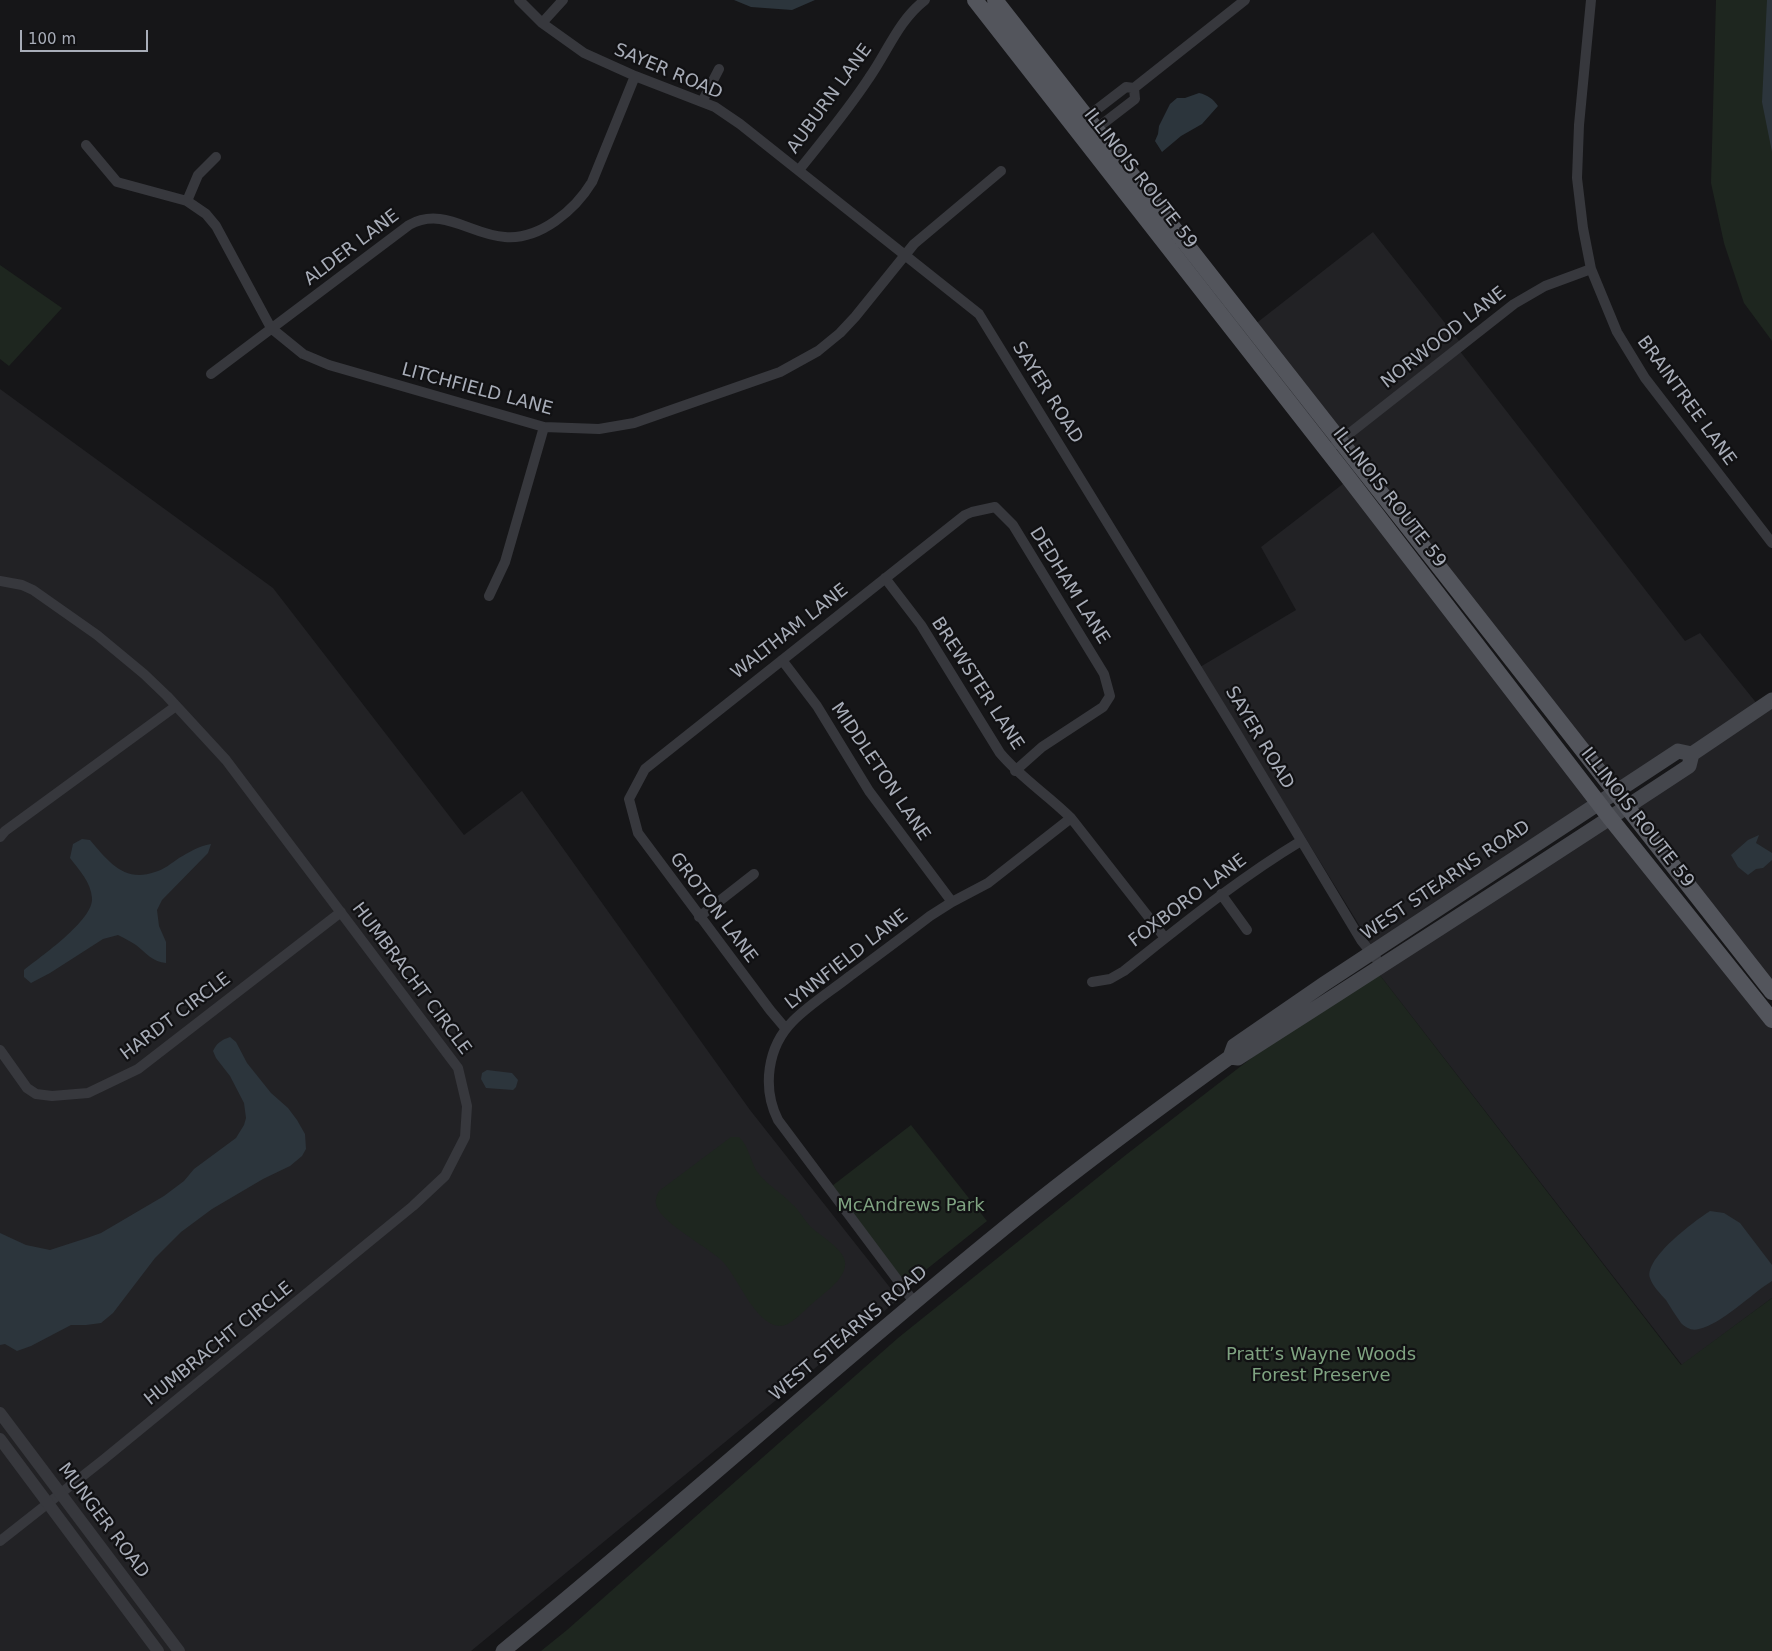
<!DOCTYPE html>
<html>
<head>
<meta charset="utf-8">
<style>
	body { margin:0 }
	#map { position:relative; width:1772px; height:1651px; overflow:hidden; background:#161618; font-family:"DejaVu Sans",sans-serif }
	canvas { display:block }
	.scale { position:absolute; left:20px; top:30px; width:128px; height:22px; box-sizing:border-box; border:2px solid #a8adb8; border-top:0; padding-left:6px; font-size:15px; line-height:18px; white-space:nowrap; color:#a8adb8; -webkit-text-stroke:4px #111113; paint-order:stroke }
</style>
</head>
<body>
<div id="map">
<canvas width="1772" height="1651"></canvas>
<div class="scale">100 m</div>
</div>
<script>
const c = document.querySelector('canvas').getContext('2d');
c.lineJoin = 'round';
function fillPath(path, color) {
  c.fillStyle = color;
  c.fill(path, 'evenodd');
}
function strokePath(path, color, width, dash) {
  c.strokeStyle = color;
  c.lineWidth = width;
  c.lineCap = dash ? 'butt' : 'round';
  c.setLineDash(dash || []);
  c.stroke(path);
}
function drawText(font, color, halo, rows, align = 'center') {
  c.font = font + ' "DejaVu Sans",sans-serif';
  c.lineWidth = 4.5;
  c.setLineDash([]);
  c.textBaseline = 'middle';
  c.strokeStyle = halo;
  c.fillStyle = color;
  for (const [text, x, y, turn = 0] of rows) {
    c.save();
    c.translate(x, y);
    c.rotate((+turn || 0) * Math.PI / 180);
    c.textAlign = isNaN(turn) ? turn : align;
    if (halo) c.strokeText(text, 0, 0);
    c.fillText(text, 0, 0);
    c.restore();
  }
}
fillPath(new Path2D(`
	M 1373,232 L 1460,342 L 1342,436 L 1254,325 Z
	M 1459,350 L 1685,641 L 1700,633 L 1758,705 L 1622,795 L 1345,440 Z
	M 0,389 L 273,588 L 464,835 L 522,791 L 750,1110 L 899,1299 L 471,1651 L 0,1651 Z
	M 1348,480 L 1603,806 L 1377,954 L 1200,667 L 1296,610 L 1261,547 Z
	M 1772,704 L 1772,984 L 1626,799 Z
	M 1607,814 L 1772,1024 L 1772,1298 L 1682,1365 L 1372,965 Z`), '#222225');
fillPath(new Path2D(`
	M 1716,0 L 1772,0 L 1772,341 L 1744,303 L 1724,243 L 1711,183 Z
	M 0,265 L 62,308 L 9,366 L 0,359 Z
	M 1372,965 L 1681,1365 L 1772,1298 L 1772,1651 L 541,1651 L 567,1630 L 898,1338 L 1127,1154 Z
	M 911,1125 L 987,1221 L 907,1285 L 832,1186 Z
	M 731,1137 L 739,1137 C 748,1145 750,1159 756,1170 C 765,1184 781,1192 792,1204 C 799,1210 803,1218 809,1225 C 818,1235 848,1250 845,1266 C 843,1281 824,1293 813,1303 C 805,1309 791,1327 779,1326 C 753,1323 738,1275 720,1259 C 705,1246 665,1224 658,1209 C 654,1203 656,1197 659,1191 Z`), '#1e261f');
fillPath(new Path2D(`
	M 734,0 L 815,0 L 792,10 L 751,7 Z
	M 1767,0 L 1772,0 L 1772,152 L 1762,102 Z
	M 1199,93 C 1208,95 1213,99 1218,106 L 1202,124 L 1181,136 L 1162,152 L 1155,141 L 1158,134 L 1159,126 L 1170,104 L 1177,98 L 1185,98 Z
	M 1759,835 L 1756,843 L 1772,853 L 1772,860 L 1763,868 L 1756,869 L 1748,875 L 1738,867 L 1731,855 L 1748,840 Z
	M 82,839 L 90,840 C 108,861 124,883 155,872 C 163,870 172,863 179,858 C 190,852 198,846 211,844 L 208,853 L 162,900 L 157,910 L 159,926 L 166,942 L 166,963 C 153,962 146,953 136,945 C 130,941 124,938 118,935 L 103,939 L 50,973 L 31,983 L 24,977 L 24,970 C 40,957 94,920 92,898 C 91,882 79,870 70,858 L 73,844 Z
	M 230,1037 L 236,1042 L 247,1063 L 271,1093 L 288,1108 L 297,1120 L 305,1134 L 306,1149 L 302,1156 L 290,1166 L 263,1179 L 212,1209 L 181,1232 L 155,1258 L 113,1313 L 101,1323 L 86,1325 L 71,1325 L 31,1346 L 17,1351 L 5,1344 L 0,1345 L 0,1233 L 26,1245 L 50,1250 L 87,1238 L 101,1233 L 164,1196 L 184,1181 L 194,1169 L 236,1138 L 244,1125 L 246,1118 L 244,1103 L 230,1076 L 216,1058 L 213,1051 C 217,1043 221,1040 230,1037 Z
	M 487,1070 L 512,1073 L 518,1080 L 516,1087 L 513,1090 L 486,1088 L 481,1079 L 482,1073 Z
	M 1710,1211 L 1724,1213 L 1740,1223 L 1772,1265 L 1772,1281 C 1751,1294 1722,1324 1699,1329 C 1692,1331 1686,1328 1681,1323 C 1676,1316 1671,1308 1666,1300 C 1660,1293 1653,1287 1650,1278 C 1644,1258 1696,1220 1710,1211 Z`), '#2c353c');
strokePath(new Path2D(`
	M 519,0 L 542,23 L 584,53 L 635,76 L 715,107 L 740,124 L 979,314 L 1236,732 L 1361,940 L 1382,966
	M 1591,0 L 1579,125 L 1577,178 L 1583,228 L 1591,269 L 1617,332 L 1645,378 L 1772,543
	M 542,23 L 563,0
	M 1134,88 L 1245,0
	M 702,102 L 719,69
	M 1087,117 L 1126,87 L 1134,88
	M 1096,129 L 1135,99 L 1134,88
	M 86,145 L 117,182 L 187,201 L 206,214 L 216,226 L 271,328 L 303,354 L 329,365 L 544,427 L 599,429 L 634,423 L 780,372 L 818,351 L 840,333 L 855,317 L 914,244 L 1001,171
	M 799,170 C 823,140 848,110 869,78 C 888,51 898,21 925,0
	M 187,201 L 198,175 L 216,157
	M 211,374 L 409,225 C 443,206 471,235 505,237 C 540,240 575,210 592,182 L 635,76
	M 1336,444 L 1514,304 L 1545,286 L 1591,269
	M 885,578 L 921,625 L 1000,753 C 1021,778 1048,795 1071,818 L 1165,938
	M 0,581 L 22,585 L 33,590 L 97,635 L 144,674 L 167,696 L 226,760 L 458,1068 L 467,1106 L 465,1137 L 445,1176 L 413,1206 L 103,1460 L 0,1541
	M 489,596 L 505,562 L 544,427
	M 782,660 L 817,706 L 869,791 L 952,902
	M 0,837 L 5,831 L 176,706
	M 1221,894 L 1247,930
	M 699,917 L 754,874
	M 1092,982 L 1110,979 L 1124,971 C 1182,925 1238,879 1301,841
	M 786,1029 L 770,1010 L 638,833 L 629,799 L 645,769 L 965,515 L 972,512 L 995,507 L 1013,525 L 1104,674 L 1110,696 L 1103,707 L 1042,747 L 1015,771
	M 0,1050 L 27,1088 L 36,1094 L 52,1096 L 88,1093 L 138,1069 L 341,912
	M 914,1302 L 778,1120 C 762,1088 767,1047 793,1021 C 810,1004 831,991 850,976 C 877,956 904,936 930,916 L 952,902 L 988,883 L 1071,818`), '#37383d', 10);
strokePath(new Path2D(`
	M 0,1413 L 179,1651
	M 0,1439 L 158,1651`), '#37383d', 12);
strokePath(new Path2D(`
	M 1230,1057 L 1238,1058 C 1389,961 1539,865 1689,766 L 1692,754 L 1772,700
	M 503,1651 C 670,1515 830,1370 997,1234 C 1072,1172 1151,1114 1230,1057 L 1234,1046 L 1324,984 L 1678,751 L 1692,754`), '#45474d', 15);
strokePath(new Path2D(`
	M 975,0 L 1347,476 L 1610,818 L 1772,1020
	M 995,0 L 1772,992`), '#53555c', 16);
drawText('18px', '#a8adb8', '#111113', [
	["SAYER ROAD",668,72,23],
	["AUBURN LANE",830,99,-54],
	["ILLINOIS ROUTE 59",1140,179,52],
	["ALDER LANE",352,248,-37],
	["NORWOOD LANE",1444,338,-38],
	["LITCHFIELD LANE",477,390,15],
	["SAYER ROAD",1047,393,58],
	["BRAINTREE LANE",1686,401,54],
	["ILLINOIS ROUTE 59",1389,498,52],
	["DEDHAM LANE",1069,586,58],
	["WALTHAM LANE",790,632,-38],
	["BREWSTER LANE",977,684,57],
	["SAYER ROAD",1259,738,59],
	["MIDDLETON LANE",880,772,56],
	["ILLINOIS ROUTE 59",1637,818,52],
	["WEST STEARNS ROAD",1446,881,-34],
	["FOXBORO LANE",1188,901,-37],
	["GROTON LANE",713,908,53],
	["LYNNFIELD LANE",847,960,-38],
	["HUMBRACHT CIRCLE",411,979,53],
	["HARDT CIRCLE",176,1017,-37],
	["WEST STEARNS ROAD",849,1334,-40],
	["HUMBRACHT CIRCLE",219,1344,-39],
	["MUNGER ROAD",103,1521,53]
]);
drawText('18px', '#7fa381', '#111113', [
	["McAndrews Park",911,1206],
	["Pratt’s Wayne Woods",1321,1355],
	["Forest Preserve",1321,1376]
]);
</script>
</body>
</html>
